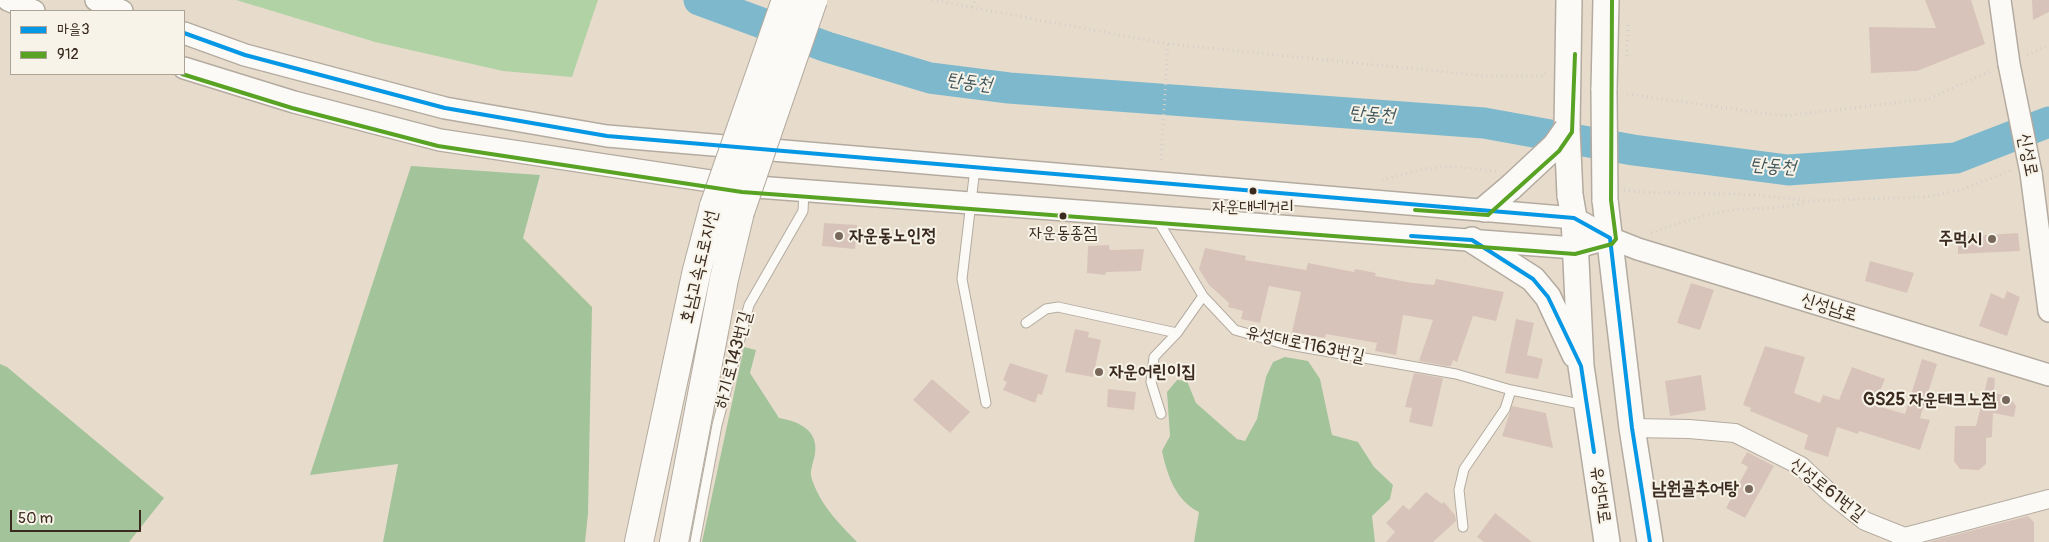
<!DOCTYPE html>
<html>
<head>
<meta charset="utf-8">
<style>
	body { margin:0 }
	#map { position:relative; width:2049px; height:542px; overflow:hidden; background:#e7dccc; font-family:Pangolin,"Poor Story",sans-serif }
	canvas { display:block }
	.legend { position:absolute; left:10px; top:10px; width:175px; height:65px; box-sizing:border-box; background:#f7f3e8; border:1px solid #aca397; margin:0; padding:6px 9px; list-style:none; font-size:15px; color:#3b2a1e }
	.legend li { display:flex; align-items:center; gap:10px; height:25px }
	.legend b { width:25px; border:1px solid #aca397 }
	.scale { position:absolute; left:10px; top:510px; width:131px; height:22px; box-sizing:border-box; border:2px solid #3b2a1e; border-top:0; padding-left:6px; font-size:15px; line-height:18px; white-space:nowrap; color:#3b2a1e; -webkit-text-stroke:4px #f7f3e8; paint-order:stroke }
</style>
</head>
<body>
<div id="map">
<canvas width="2049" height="542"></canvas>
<ul class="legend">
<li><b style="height:6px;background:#0697e5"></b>마을3</li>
<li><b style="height:6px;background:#58a324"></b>912</li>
</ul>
<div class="scale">50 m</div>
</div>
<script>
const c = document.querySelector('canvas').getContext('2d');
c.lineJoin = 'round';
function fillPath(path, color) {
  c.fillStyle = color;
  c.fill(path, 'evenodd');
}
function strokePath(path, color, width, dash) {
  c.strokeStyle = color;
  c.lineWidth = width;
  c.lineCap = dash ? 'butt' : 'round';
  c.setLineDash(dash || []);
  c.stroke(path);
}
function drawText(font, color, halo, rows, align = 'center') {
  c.font = font + ' Pangolin,"Poor Story",sans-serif';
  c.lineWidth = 4;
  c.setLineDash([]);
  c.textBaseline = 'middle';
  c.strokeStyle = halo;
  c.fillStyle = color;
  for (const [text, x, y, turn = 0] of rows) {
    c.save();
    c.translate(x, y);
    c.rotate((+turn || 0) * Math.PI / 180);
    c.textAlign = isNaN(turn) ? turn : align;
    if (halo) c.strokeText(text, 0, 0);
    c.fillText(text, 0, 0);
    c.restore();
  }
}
fillPath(new Path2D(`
	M 236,0 L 598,0 L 572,77 L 503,71 L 375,42 Z`), '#b1d2a5');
fillPath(new Path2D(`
	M 411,166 L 540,175 L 523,238 L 592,307 L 588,514 L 585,542 L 383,542 L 398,464 L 310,475 Z
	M 744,347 L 756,350 L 750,373 L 779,418 C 798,421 819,430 815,454 C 814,460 810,470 811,476 C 819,504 838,522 857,542 L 702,542 Z
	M 1285,357 L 1308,361 L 1320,379 L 1332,435 L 1358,442 L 1374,467 L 1393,485 L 1390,499 L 1372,516 L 1375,542 L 1194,542 L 1199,512 C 1176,501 1167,475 1162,451 L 1170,436 L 1167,392 L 1177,380 L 1187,381 L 1196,403 L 1237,439 L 1245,441 L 1257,419 L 1266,377 L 1273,362 Z
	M 0,364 L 7,367 L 164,498 L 129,542 L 0,542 Z`), '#a3c39a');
strokePath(new Path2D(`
	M 699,0 L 827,47 L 930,78 L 1009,88 L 1484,123 L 1633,150 L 1788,170 L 1956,158 L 2049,122`), '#7db8cd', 31);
fillPath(new Path2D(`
	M 1925,0 L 1971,0 L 1985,44 L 1917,71 L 1871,73 L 1869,27 L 1936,28 Z
	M 2032,0 L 2049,0 L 2049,12 L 2033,20 Z
	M 824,223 L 857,225 L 855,249 L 822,246 Z
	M 2018,233 L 2020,251 L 1958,254 L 1958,237 Z
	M 1109,245 L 1110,250 L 1144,249 L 1141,271 L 1106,272 L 1105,275 L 1087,273 L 1088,246 Z
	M 1205,248 L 1246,256 L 1245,260 L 1306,270 L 1308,263 L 1354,272 L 1355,269 L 1376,273 L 1375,276 L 1413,283 L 1434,285 L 1436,279 L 1504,292 L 1496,321 L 1473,316 L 1457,362 L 1453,360 L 1451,366 L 1446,366 L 1419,361 L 1433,320 L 1403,315 L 1396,355 L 1375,351 L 1377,343 L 1326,334 L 1325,338 L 1292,332 L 1301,292 L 1269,286 L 1260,323 L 1241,319 L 1243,311 L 1228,307 L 1229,303 L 1209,285 L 1199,269 Z
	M 1870,261 L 1914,273 L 1907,293 L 1865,281 Z
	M 1691,283 L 1714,290 L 1700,330 L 1677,323 Z
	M 2007,291 L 2020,297 L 2007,336 L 1979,326 L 1991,293 L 2004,299 Z
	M 1516,319 L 1534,323 L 1527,355 L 1543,359 L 1538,379 L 1505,373 Z
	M 1075,329 L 1089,332 L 1088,337 L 1101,340 L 1093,377 L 1065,372 Z
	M 1765,346 L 1805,357 L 1794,393 L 1820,403 L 1823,395 L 1839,400 L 1852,367 L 1885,379 L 1874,405 L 1905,414 L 1922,359 L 1937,364 L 1920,418 L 1930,420 L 1920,450 L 1859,431 L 1858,434 L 1837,427 L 1828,457 L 1804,449 L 1808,435 L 1750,411 L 1751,408 L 1743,405 Z
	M 1010,363 L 1048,375 L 1042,395 L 1038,394 L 1035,403 L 1003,390 L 1007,382 L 1003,380 Z
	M 1414,373 L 1443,378 L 1432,427 L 1409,422 L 1412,408 L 1405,407 Z
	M 1701,375 L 1706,410 L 1670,416 L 1665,381 Z
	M 1988,377 L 1995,378 L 1994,393 L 2009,396 L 2016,406 L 2014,417 L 1993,413 L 1992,437 L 1986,438 L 1986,464 L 1979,470 L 1960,469 L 1954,461 L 1955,426 L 1976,426 Z
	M 932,379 L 970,412 L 950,433 L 913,400 Z
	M 1108,389 L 1136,392 L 1134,410 L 1107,407 Z
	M 1512,406 L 1546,413 L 1553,448 L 1502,436 Z
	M 1747,452 L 1774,466 L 1745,518 L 1726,508 L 1748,467 L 1741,463 Z
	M 1426,492 L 1442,504 L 1444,502 L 1455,515 L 1456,521 L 1433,542 L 1386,542 L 1395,532 L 1386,523 L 1403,505 L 1409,510 Z
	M 1495,513 L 1532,542 L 1484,542 L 1477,537 Z
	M 2028,516 L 2034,522 L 2034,542 L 1928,542 Z`), '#d8c3ba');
const service = new Path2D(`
	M 975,168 L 962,279 L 986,403
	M 1157,219 L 1203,296 L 1235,330 L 1284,344 L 1456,374 L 1511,390 L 1585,405
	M 1026,323 L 1046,309 L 1058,307 L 1177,333
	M 1161,414 L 1151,382 L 1154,357 L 1177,333 L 1203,296
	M 1463,527 L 1459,490 L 1464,469 L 1505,409 L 1511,390
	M 695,542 L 717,425 L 749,305 L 803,211 L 804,191`);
const minor = new Path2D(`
	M 1632,428 L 1689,429 L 1735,433 L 1801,466 L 1832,495 L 1865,521 L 1905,537
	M 1901,542 L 1905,537 L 2049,499`);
const tertiary = new Path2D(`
	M 8,0 L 34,11
	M 96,0 L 122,11
	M 2000,0 L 2009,64
	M 184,33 L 245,55 L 445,108 L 607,136 L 1574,218 L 1610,238 L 1638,249 L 2049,375
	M 184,68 L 294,102 L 440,140 L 743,186 L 1575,248 L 1610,238
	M 2031,173 L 2049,311`);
const secondary = new Path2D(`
	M 1604,90 L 1606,0
	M 1567,129 L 1569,0
	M 1570,195 L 1574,218 L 1581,366 L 1607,542
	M 1605,200 L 1632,428 L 1650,542
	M 1485,209 L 1511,187
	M 1472,240 L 1533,279 L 1548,297 L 1575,355`);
const motorway = new Path2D(`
	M 639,542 L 697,270 L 714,206
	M 674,542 L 724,279 L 740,212`);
strokePath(service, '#b4aba0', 11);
strokePath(minor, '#b4aba0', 20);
strokePath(tertiary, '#b4aba0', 24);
strokePath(secondary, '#b4aba0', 28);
strokePath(motorway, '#b4aba0', 30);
strokePath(new Path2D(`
	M 932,0 L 1168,44 L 1485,76 L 1544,76 L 1546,72
	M 972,7 L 975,0
	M 2027,55 L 2049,45
	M 1627,56 L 1628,23
	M 1627,94 L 1784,116 L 1928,99 L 1991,71
	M 1161,160 L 1168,44
	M 1382,180 L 1419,170 L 1449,166 L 1496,171
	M 1624,190 L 1643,192 L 1759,195 L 1809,201 L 1925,197 L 1961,190 L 2012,170
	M 1651,233 C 1676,224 1700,216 1726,211 C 1753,207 1779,210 1806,202`), '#d3cfca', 3, [1, 4]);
strokePath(service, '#fbfaf7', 9);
strokePath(minor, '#fbfaf7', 18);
strokePath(tertiary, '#fbfaf7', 21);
strokePath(secondary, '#fbfaf7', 25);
strokePath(motorway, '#fbfaf7', 28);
const tertiaryBridge = new Path2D(`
	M 2009,64 L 2031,173`);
const secondaryBridge = new Path2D(`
	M 1604,90 L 1605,200
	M 1567,129 L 1570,195
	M 1511,187 L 1555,146 L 1567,129`);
const motorwayBridge = new Path2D(`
	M 714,206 L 786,0
	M 740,212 L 813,0`);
strokePath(tertiaryBridge, '#b4aba0', 24, []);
strokePath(secondaryBridge, '#b4aba0', 28, []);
strokePath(motorwayBridge, '#b4aba0', 30, []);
strokePath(tertiaryBridge, '#fbfaf7', 21);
strokePath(secondaryBridge, '#fbfaf7', 25);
strokePath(motorwayBridge, '#fbfaf7', 28);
strokePath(new Path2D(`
	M 184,33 L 245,55 L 445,108 L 607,136 L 1574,218 L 1610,238 L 1632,428 L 1650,542
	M 1411,236 L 1472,240 L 1533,279 L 1548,297 L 1581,366 L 1594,452`), '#0697e5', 4);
strokePath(new Path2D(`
	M 182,74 L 292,108 L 438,146 L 742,192 L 1575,254 L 1612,244 L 1616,239 L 1611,200 L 1612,0
	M 1415,210 L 1488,215 L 1559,151 L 1572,132 L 1575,54`), '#58a324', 4);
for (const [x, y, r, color] of [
	[1253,191,4.5,"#3b2a1e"],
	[1063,216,4.5,"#3b2a1e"],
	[839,236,5,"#77685b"],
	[1992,239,5,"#77685b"],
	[1099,372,5,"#77685b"],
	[2006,400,5,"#77685b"],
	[1749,489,5,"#77685b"]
]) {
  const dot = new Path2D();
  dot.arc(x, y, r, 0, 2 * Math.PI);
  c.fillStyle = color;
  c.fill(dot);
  strokePath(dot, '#f7f3e8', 2);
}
drawText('17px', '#3b2a1e', '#f7f3e8', [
	["자운대네거리",1253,208],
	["자운동종점",1063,234]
]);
drawText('18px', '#3b2a1e', '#f7f3e8', [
	["신성로",2027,155,79],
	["호남고속도로지선",700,267,-77],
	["신성남로",1829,308,17],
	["유성대로1163번길",1305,345,12],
	["하기로143번길",734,360,-75],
	["신성로61번길",1827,490,38],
	["유성대로",1600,495,82]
]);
drawText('bold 18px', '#3b2a1e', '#f7f3e8', [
	["자운동노인정",849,236,"left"],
	["주먹시",1982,239],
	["자운어린이집",1109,372,"left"],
	["GS25 자운테크노점",1996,400],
	["남원골추어탕",1739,489]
], 'right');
drawText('italic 19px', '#42565b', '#f7f3e8', [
	["탄동천",969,83,7],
	["탄동천",1372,115,4],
	["탄동천",1773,167,4]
]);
</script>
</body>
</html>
